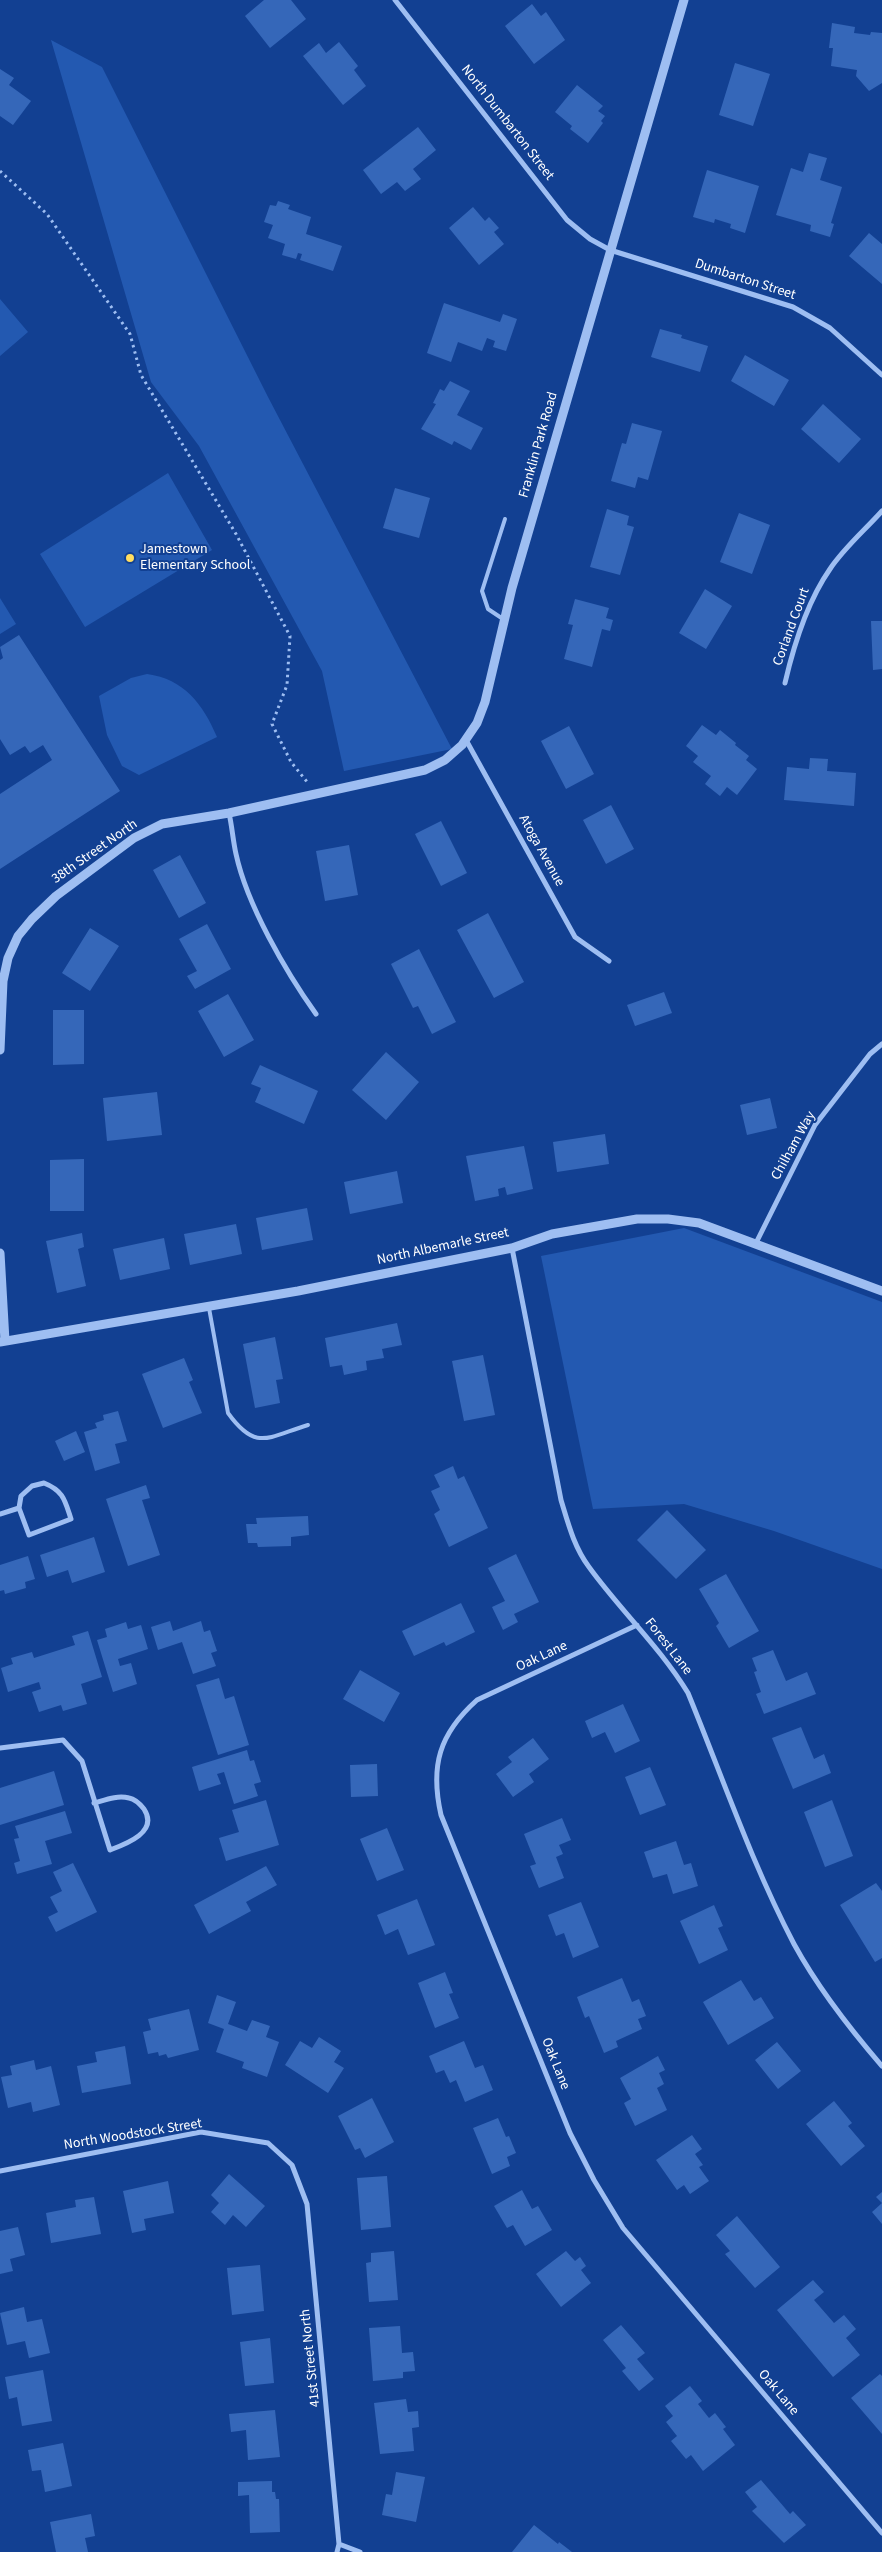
<!DOCTYPE html>
<html>
<head>
<meta charset="utf-8">
<style>
	body { margin:0 }
	canvas { display:block; background:#124092 }
</style>
</head>
<body>
<canvas width="882" height="2552"></canvas>
<script>
const c = document.querySelector('canvas').getContext('2d');
c.lineJoin = 'round';
function fillPath(path, color) {
  c.fillStyle = color;
  c.fill(path, 'evenodd');
}
function strokePath(path, color, width, dash) {
  c.strokeStyle = color;
  c.lineWidth = width;
  c.lineCap = dash ? 'butt' : 'round';
  c.setLineDash(dash || []);
  c.stroke(path);
}
function drawText(font, color, halo, rows, align = 'center') {
  c.font = font + ' "Source Sans 3",sans-serif';
  c.lineWidth = 4;
  c.setLineDash([]);
  c.textBaseline = 'middle';
  c.strokeStyle = halo;
  c.fillStyle = color;
  for (const [text, x, y, turn = 0] of rows) {
    c.save();
    c.translate(x, y);
    c.rotate((+turn || 0) * Math.PI / 180);
    c.textAlign = isNaN(turn) ? turn : align;
    if (halo) c.strokeText(text, 0, 0);
    c.fillText(text, 0, 0);
    c.restore();
  }
}
fillPath(new Path2D(`
	M 51,40 L 102,67 L 268,397 L 452,749 L 344,771 L 322,671 L 199,446 L 151,382 Z
	M 0,299 L 28,332 L 0,356 Z
	M 168,473 L 212,550 L 85,627 L 40,554 Z
	M 0,598 L 16,624 L 0,634 Z
	M 147,674 C 184,679 203,704 217,737 L 139,775 L 122,766 L 107,735 L 99,696 L 131,678 Z
	M 684,1228 L 882,1302 L 882,1569 L 774,1531 L 684,1504 L 593,1509 L 541,1256 Z`), '#2359b1');
fillPath(new Path2D(`
	M 264,0 L 291,0 L 306,19 L 270,48 L 245,16 Z
	M 532,4 L 541,16 L 546,12 L 565,40 L 534,64 L 505,26 Z
	M 832,23 L 855,27 L 854,33 L 870,35 L 871,32 L 882,33 L 882,83 L 869,91 L 856,76 L 857,70 L 831,66 L 833,48 L 829,48 Z
	M 339,42 L 358,66 L 354,70 L 366,86 L 343,105 L 303,56 L 319,43 L 326,53 Z
	M 735,63 L 770,74 L 753,126 L 719,115 Z
	M 0,69 L 14,78 L 9,85 L 31,101 L 13,125 L 0,116 Z
	M 577,85 L 603,106 L 598,111 L 605,116 L 601,121 L 603,123 L 588,143 L 570,129 L 572,126 L 555,112 Z
	M 418,127 L 436,150 L 413,169 L 421,179 L 405,191 L 397,182 L 381,194 L 363,170 Z
	M 809,153 L 827,158 L 820,180 L 842,187 L 831,223 L 834,224 L 830,237 L 810,231 L 811,225 L 776,215 L 791,168 L 803,172 Z
	M 707,170 L 759,186 L 745,233 L 730,228 L 731,224 L 715,219 L 714,223 L 693,217 Z
	M 278,201 L 290,205 L 288,209 L 311,217 L 306,234 L 342,246 L 333,271 L 300,260 L 302,254 L 298,253 L 296,259 L 282,255 L 285,244 L 268,238 L 273,225 L 264,222 L 270,205 L 276,206 Z
	M 473,207 L 485,221 L 489,217 L 499,228 L 494,232 L 504,244 L 479,265 L 449,228 Z
	M 869,233 L 882,244 L 882,284 L 849,256 Z
	M 444,303 L 500,322 L 503,314 L 517,319 L 506,351 L 493,347 L 495,341 L 487,338 L 482,351 L 458,342 L 451,362 L 427,353 Z
	M 660,329 L 682,335 L 681,338 L 708,346 L 700,372 L 651,357 Z
	M 745,355 L 789,380 L 774,406 L 731,381 Z
	M 450,381 L 470,391 L 457,415 L 483,428 L 471,450 L 454,441 L 452,445 L 421,429 L 436,404 L 433,403 L 440,389 L 444,391 Z
	M 823,404 L 861,439 L 839,463 L 801,429 Z
	M 632,423 L 662,431 L 648,480 L 638,477 L 635,488 L 611,481 L 622,443 L 626,444 Z
	M 395,488 L 430,498 L 419,538 L 383,528 Z
	M 607,509 L 629,516 L 627,525 L 634,527 L 620,575 L 590,567 Z
	M 739,513 L 770,525 L 752,574 L 720,562 Z
	M 705,589 L 732,606 L 706,649 L 679,633 Z
	M 575,599 L 609,608 L 606,618 L 613,620 L 610,631 L 602,629 L 592,667 L 564,659 L 573,625 L 568,624 Z
	M 871,621 L 882,621 L 882,669 L 873,670 Z
	M 19,635 L 120,791 L 0,869 L 0,794 L 52,760 L 43,745 L 30,753 L 25,746 L 10,755 L 0,739 L 0,660 L 3,658 L 0,647 Z
	M 702,725 L 716,735 L 720,730 L 736,743 L 735,745 L 749,756 L 746,760 L 757,769 L 737,795 L 727,787 L 720,796 L 705,784 L 711,776 L 693,762 L 698,756 L 686,746 Z
	M 569,726 L 594,774 L 566,789 L 541,741 Z
	M 810,758 L 828,759 L 827,771 L 856,773 L 854,806 L 784,800 L 787,767 L 809,769 Z
	M 611,805 L 634,849 L 606,864 L 583,820 Z
	M 441,821 L 467,873 L 441,886 L 415,834 Z
	M 349,845 L 358,895 L 325,901 L 316,851 Z
	M 180,855 L 206,903 L 179,918 L 153,870 Z
	M 488,913 L 524,982 L 494,998 L 457,930 Z
	M 207,924 L 231,969 L 195,989 L 187,976 L 197,971 L 179,939 Z
	M 90,928 L 119,946 L 90,991 L 62,973 Z
	M 419,949 L 456,1022 L 432,1034 L 418,1006 L 413,1008 L 391,964 Z
	M 664,992 L 672,1013 L 635,1026 L 627,1005 Z
	M 228,994 L 254,1040 L 224,1057 L 198,1011 Z
	M 53,1010 L 84,1010 L 84,1064 L 53,1065 Z
	M 386,1052 L 419,1082 L 386,1120 L 352,1090 Z
	M 260,1065 L 318,1091 L 304,1124 L 255,1102 L 261,1088 L 251,1084 Z
	M 157,1092 L 162,1135 L 107,1141 L 103,1098 Z
	M 770,1098 L 777,1128 L 747,1135 L 740,1105 Z
	M 605,1134 L 609,1164 L 557,1172 L 553,1142 Z
	M 524,1146 L 533,1189 L 507,1195 L 505,1187 L 498,1189 L 499,1196 L 475,1201 L 466,1156 Z
	M 84,1159 L 84,1211 L 50,1211 L 50,1160 Z
	M 397,1171 L 403,1203 L 350,1214 L 344,1182 Z
	M 307,1208 L 313,1240 L 262,1250 L 256,1218 Z
	M 236,1224 L 242,1254 L 190,1265 L 184,1234 Z
	M 82,1233 L 84,1247 L 78,1249 L 86,1286 L 57,1293 L 46,1241 Z
	M 164,1238 L 170,1269 L 120,1280 L 113,1249 Z
	M 397,1323 L 402,1345 L 382,1349 L 384,1358 L 366,1361 L 367,1370 L 344,1375 L 342,1365 L 330,1367 L 325,1338 Z
	M 275,1337 L 283,1379 L 276,1380 L 280,1403 L 255,1408 L 243,1344 Z
	M 483,1355 L 495,1415 L 464,1421 L 452,1361 Z
	M 184,1358 L 193,1380 L 189,1382 L 202,1413 L 163,1428 L 142,1374 Z
	M 118,1411 L 127,1441 L 115,1444 L 120,1463 L 95,1471 L 84,1432 L 97,1428 L 95,1423 L 104,1420 L 103,1415 Z
	M 76,1431 L 85,1452 L 64,1461 L 55,1441 Z
	M 453,1466 L 458,1479 L 464,1476 L 488,1528 L 449,1547 L 434,1514 L 440,1510 L 431,1491 L 440,1487 L 434,1475 Z
	M 146,1485 L 150,1498 L 142,1500 L 160,1555 L 128,1566 L 106,1499 Z
	M 667,1510 L 706,1550 L 676,1579 L 637,1540 Z
	M 308,1516 L 309,1535 L 291,1537 L 291,1546 L 258,1547 L 257,1543 L 248,1543 L 246,1524 L 257,1524 L 256,1518 Z
	M 94,1537 L 105,1572 L 72,1583 L 68,1570 L 47,1577 L 40,1555 Z
	M 516,1554 L 539,1602 L 514,1614 L 518,1622 L 503,1630 L 492,1607 L 505,1601 L 488,1568 Z
	M 28,1556 L 35,1579 L 25,1582 L 26,1588 L 5,1594 L 4,1590 L 0,1591 L 0,1565 Z
	M 726,1574 L 759,1631 L 729,1648 L 716,1626 L 719,1623 L 699,1589 Z
	M 461,1603 L 475,1632 L 446,1646 L 444,1642 L 414,1656 L 402,1631 Z
	M 170,1621 L 173,1631 L 201,1621 L 204,1632 L 210,1630 L 217,1651 L 211,1653 L 216,1666 L 193,1674 L 182,1642 L 158,1650 L 151,1627 Z
	M 126,1622 L 128,1629 L 141,1625 L 148,1649 L 118,1659 L 120,1666 L 131,1663 L 137,1684 L 113,1692 L 97,1640 L 107,1637 L 105,1629 Z
	M 88,1631 L 102,1677 L 81,1684 L 87,1704 L 63,1711 L 61,1705 L 39,1712 L 32,1692 L 41,1689 L 39,1682 L 8,1692 L 1,1668 L 13,1664 L 11,1658 L 32,1652 L 34,1658 L 75,1645 L 72,1636 Z
	M 773,1650 L 786,1681 L 807,1672 L 816,1694 L 764,1714 L 756,1694 L 761,1692 L 754,1672 L 757,1671 L 752,1658 Z
	M 360,1670 L 400,1693 L 384,1722 L 343,1699 Z
	M 219,1678 L 225,1699 L 234,1696 L 249,1745 L 218,1755 L 196,1685 Z
	M 623,1704 L 640,1741 L 615,1753 L 605,1732 L 592,1738 L 585,1721 Z
	M 801,1727 L 814,1759 L 824,1754 L 831,1773 L 793,1789 L 772,1738 Z
	M 533,1738 L 549,1759 L 529,1774 L 534,1782 L 513,1797 L 496,1774 L 512,1762 L 508,1757 Z
	M 247,1750 L 250,1761 L 254,1760 L 261,1782 L 254,1784 L 258,1796 L 234,1804 L 224,1772 L 217,1774 L 221,1784 L 199,1791 L 192,1767 Z
	M 377,1764 L 378,1796 L 351,1797 L 350,1765 Z
	M 650,1767 L 666,1805 L 640,1815 L 625,1777 Z
	M 54,1771 L 64,1805 L 0,1825 L 0,1788 Z
	M 266,1800 L 279,1845 L 226,1861 L 219,1838 L 239,1832 L 232,1810 Z
	M 832,1800 L 853,1856 L 825,1867 L 804,1812 Z
	M 65,1811 L 72,1833 L 45,1841 L 52,1864 L 17,1874 L 14,1863 L 20,1861 L 14,1839 L 19,1838 L 15,1826 Z
	M 562,1818 L 571,1840 L 559,1845 L 563,1854 L 556,1857 L 564,1878 L 539,1888 L 530,1866 L 536,1864 L 524,1834 Z
	M 387,1828 L 404,1870 L 377,1881 L 360,1839 Z
	M 676,1841 L 684,1865 L 691,1863 L 698,1886 L 673,1894 L 667,1874 L 653,1878 L 644,1852 Z
	M 73,1863 L 97,1912 L 56,1932 L 48,1917 L 58,1912 L 50,1897 L 62,1891 L 53,1872 Z
	M 266,1866 L 277,1885 L 246,1902 L 251,1911 L 209,1934 L 194,1905 Z
	M 876,1883 L 882,1891 L 882,1958 L 875,1962 L 840,1905 Z
	M 417,1899 L 435,1945 L 408,1955 L 398,1929 L 385,1935 L 377,1915 Z
	M 581,1902 L 599,1947 L 573,1958 L 564,1933 L 556,1936 L 548,1915 Z
	M 714,1905 L 723,1926 L 718,1928 L 728,1950 L 699,1964 L 680,1921 Z
	M 445,1972 L 453,1993 L 449,1994 L 459,2018 L 435,2028 L 418,1983 Z
	M 622,1978 L 632,2002 L 639,1999 L 646,2016 L 638,2019 L 642,2029 L 616,2041 L 618,2047 L 604,2053 L 589,2016 L 585,2018 L 577,1997 Z
	M 741,1980 L 754,2001 L 761,1997 L 774,2018 L 728,2045 L 703,2002 Z
	M 217,1995 L 236,2002 L 228,2024 L 247,2031 L 252,2020 L 270,2026 L 266,2037 L 279,2042 L 267,2077 L 242,2068 L 244,2062 L 216,2052 L 224,2029 L 208,2023 Z
	M 189,2009 L 199,2050 L 168,2058 L 166,2054 L 159,2056 L 158,2052 L 148,2054 L 143,2032 L 151,2030 L 148,2019 Z
	M 319,2037 L 341,2051 L 334,2062 L 344,2068 L 328,2093 L 285,2065 L 300,2041 L 312,2048 Z
	M 464,2041 L 475,2068 L 483,2065 L 493,2090 L 465,2102 L 456,2080 L 450,2083 L 444,2070 L 436,2073 L 429,2056 Z
	M 777,2042 L 801,2071 L 778,2089 L 755,2060 Z
	M 125,2046 L 131,2084 L 82,2093 L 77,2066 L 97,2062 L 95,2052 Z
	M 658,2056 L 665,2070 L 659,2073 L 664,2084 L 657,2088 L 667,2110 L 635,2126 L 624,2103 L 631,2099 L 620,2078 Z
	M 34,2060 L 36,2070 L 51,2066 L 60,2105 L 33,2112 L 31,2102 L 8,2108 L 1,2077 L 12,2075 L 10,2066 Z
	M 372,2098 L 394,2142 L 365,2158 L 360,2148 L 355,2150 L 338,2116 Z
	M 834,2101 L 852,2123 L 848,2126 L 865,2146 L 841,2166 L 806,2124 Z
	M 498,2118 L 506,2137 L 509,2136 L 516,2153 L 507,2157 L 510,2166 L 492,2174 L 473,2128 Z
	M 692,2135 L 702,2149 L 695,2154 L 703,2165 L 699,2167 L 709,2181 L 690,2194 L 684,2185 L 677,2190 L 656,2160 Z
	M 229,2174 L 265,2206 L 246,2227 L 233,2215 L 225,2225 L 211,2212 L 219,2203 L 211,2195 Z
	M 387,2176 L 391,2227 L 361,2230 L 357,2178 Z
	M 168,2181 L 174,2213 L 144,2219 L 146,2230 L 132,2233 L 123,2191 Z
	M 522,2190 L 532,2209 L 538,2206 L 552,2230 L 525,2246 L 513,2225 L 507,2228 L 494,2206 Z
	M 882,2192 L 882,2224 L 872,2212 L 882,2203 L 876,2197 Z
	M 94,2197 L 101,2234 L 51,2243 L 46,2213 L 76,2207 L 75,2200 Z
	M 737,2216 L 780,2267 L 755,2288 L 725,2254 L 730,2251 L 716,2235 Z
	M 18,2227 L 25,2255 L 10,2259 L 13,2271 L 0,2274 L 0,2231 Z
	M 394,2251 L 398,2300 L 369,2302 L 366,2263 L 371,2262 L 371,2253 Z
	M 566,2251 L 575,2261 L 580,2257 L 586,2266 L 581,2270 L 591,2283 L 561,2307 L 536,2274 Z
	M 260,2265 L 264,2311 L 232,2315 L 227,2268 Z
	M 813,2280 L 824,2292 L 814,2300 L 834,2323 L 844,2315 L 856,2329 L 846,2338 L 860,2355 L 833,2377 L 777,2310 Z
	M 24,2307 L 27,2322 L 42,2319 L 50,2353 L 29,2358 L 25,2341 L 7,2345 L 0,2313 Z
	M 621,2325 L 645,2353 L 637,2359 L 654,2379 L 639,2391 L 622,2371 L 626,2368 L 603,2340 Z
	M 400,2326 L 402,2353 L 413,2352 L 415,2371 L 403,2372 L 403,2378 L 373,2381 L 369,2328 Z
	M 270,2338 L 274,2383 L 245,2386 L 240,2342 Z
	M 43,2370 L 52,2421 L 22,2426 L 17,2397 L 9,2399 L 5,2377 Z
	M 880,2374 L 882,2376 L 882,2434 L 851,2398 Z
	M 690,2386 L 702,2401 L 698,2404 L 709,2418 L 715,2413 L 726,2427 L 723,2429 L 735,2445 L 703,2471 L 691,2455 L 686,2459 L 671,2441 L 677,2436 L 666,2422 L 673,2416 L 665,2406 Z
	M 406,2399 L 408,2412 L 418,2411 L 419,2427 L 412,2428 L 414,2451 L 380,2454 L 374,2403 Z
	M 275,2410 L 280,2457 L 248,2460 L 246,2430 L 231,2432 L 229,2414 Z
	M 63,2443 L 72,2486 L 45,2492 L 41,2470 L 32,2471 L 28,2450 Z
	M 396,2472 L 425,2477 L 416,2522 L 382,2515 L 386,2494 L 392,2495 Z
	M 761,2480 L 790,2514 L 793,2511 L 806,2525 L 784,2543 L 752,2511 L 757,2507 L 745,2492 Z
	M 272,2481 L 272,2492 L 275,2492 L 276,2499 L 279,2499 L 280,2532 L 250,2533 L 249,2495 L 238,2496 L 238,2482 Z
	M 91,2514 L 95,2536 L 85,2538 L 88,2552 L 56,2552 L 50,2522 Z
	M 534,2525 L 558,2544 L 559,2542 L 572,2552 L 512,2552 Z`), '#3567b9');
strokePath(new Path2D(`
	M 0,171 L 47,214 L 130,334 L 141,375 L 236,534 L 290,636 L 287,685 L 272,724 L 291,762 L 308,783`), '#9ebef2', 3, [2.5, 4]);
strokePath(new Path2D(`
	M 503,619 L 488,609 L 482,591 L 505,519
	M 209,1308 L 228,1413 C 256,1452 268,1437 308,1425`), '#9ebef2', 4);
strokePath(new Path2D(`
	M 395,0 L 567,220 L 590,239 L 610,250 L 793,307 L 830,328 L 882,375
	M 785,683 C 794,644 807,602 830,569 C 844,548 865,530 882,511
	M 466,740 L 575,937 L 609,961
	M 229,813 C 232,826 233,841 236,854 C 247,905 286,972 316,1014
	M 756,1243 L 815,1125 L 870,1054 L 882,1044
	M 512,1248 L 561,1500 C 568,1523 574,1547 589,1567 C 620,1610 660,1647 688,1693 C 722,1776 752,1864 794,1944 C 818,1988 850,2029 882,2066
	M 44,1483 C 64,1491 65,1501 71,1519 L 29,1535 L 19,1508 L 21,1496 L 32,1486 Z
	M 0,1514 L 19,1508
	M 637,1625 L 477,1700 C 439,1734 430,1766 441,1815 L 570,2133 L 594,2180 L 623,2228 L 882,2533
	M 0,1748 L 63,1740 L 82,1761 L 110,1850 C 126,1844 159,1832 144,1809 C 140,1804 135,1799 129,1798 C 117,1795 105,1800 94,1803
	M 0,2171 L 201,2132 L 268,2143 L 292,2165 L 307,2204 L 339,2544 L 337,2552
	M 339,2544 L 360,2552`), '#9ebef2', 5);
strokePath(new Path2D(`
	M 0,1050 L 3,981 L 8,958 L 18,936 L 32,919 L 56,896 L 134,838 L 162,824 L 229,813 L 425,770 L 445,760 L 462,745 L 477,723 L 485,702 L 512,588 L 684,0
	M 0,1253 L 5,1341
	M 0,1342 L 298,1291 L 512,1248 L 552,1234 L 637,1219 L 668,1219 L 699,1223 L 882,1291`), '#9ebef2', 9);
for (const [x, y, r, color] of [
	[130,558,5,"#ffdd60"]
]) {
  const dot = new Path2D();
  dot.arc(x, y, r, 0, 2 * Math.PI);
  c.fillStyle = color;
  c.fill(dot);
  strokePath(dot, '#124092', 2);
}
drawText('14px', '#fff', '#124092', [
	["North Dumbarton Street",507,123,52],
	["Dumbarton Street",745,280,18],
	["Franklin Park Road",539,445,-74],
	["Corland Court",792,627,-70],
	["Atoga Avenue",541,851,61],
	["38th Street North",95,852,-35],
	["Chilham Way",794,1146,-61],
	["North Albemarle Street",443,1247,-12],
	["Forest Lane",668,1647,52],
	["Oak Lane",542,1657,-25],
	["Oak Lane",555,2064,68],
	["North Woodstock Street",133,2135,-9],
	["41st Street North",311,2358,-96],
	["Oak Lane",778,2393,50]
]);
drawText('14px', '#fff', '#124092', [
	["Jamestown",140,550],
	["Elementary School",140,566]
], 'left');
</script>
</body>
</html>
